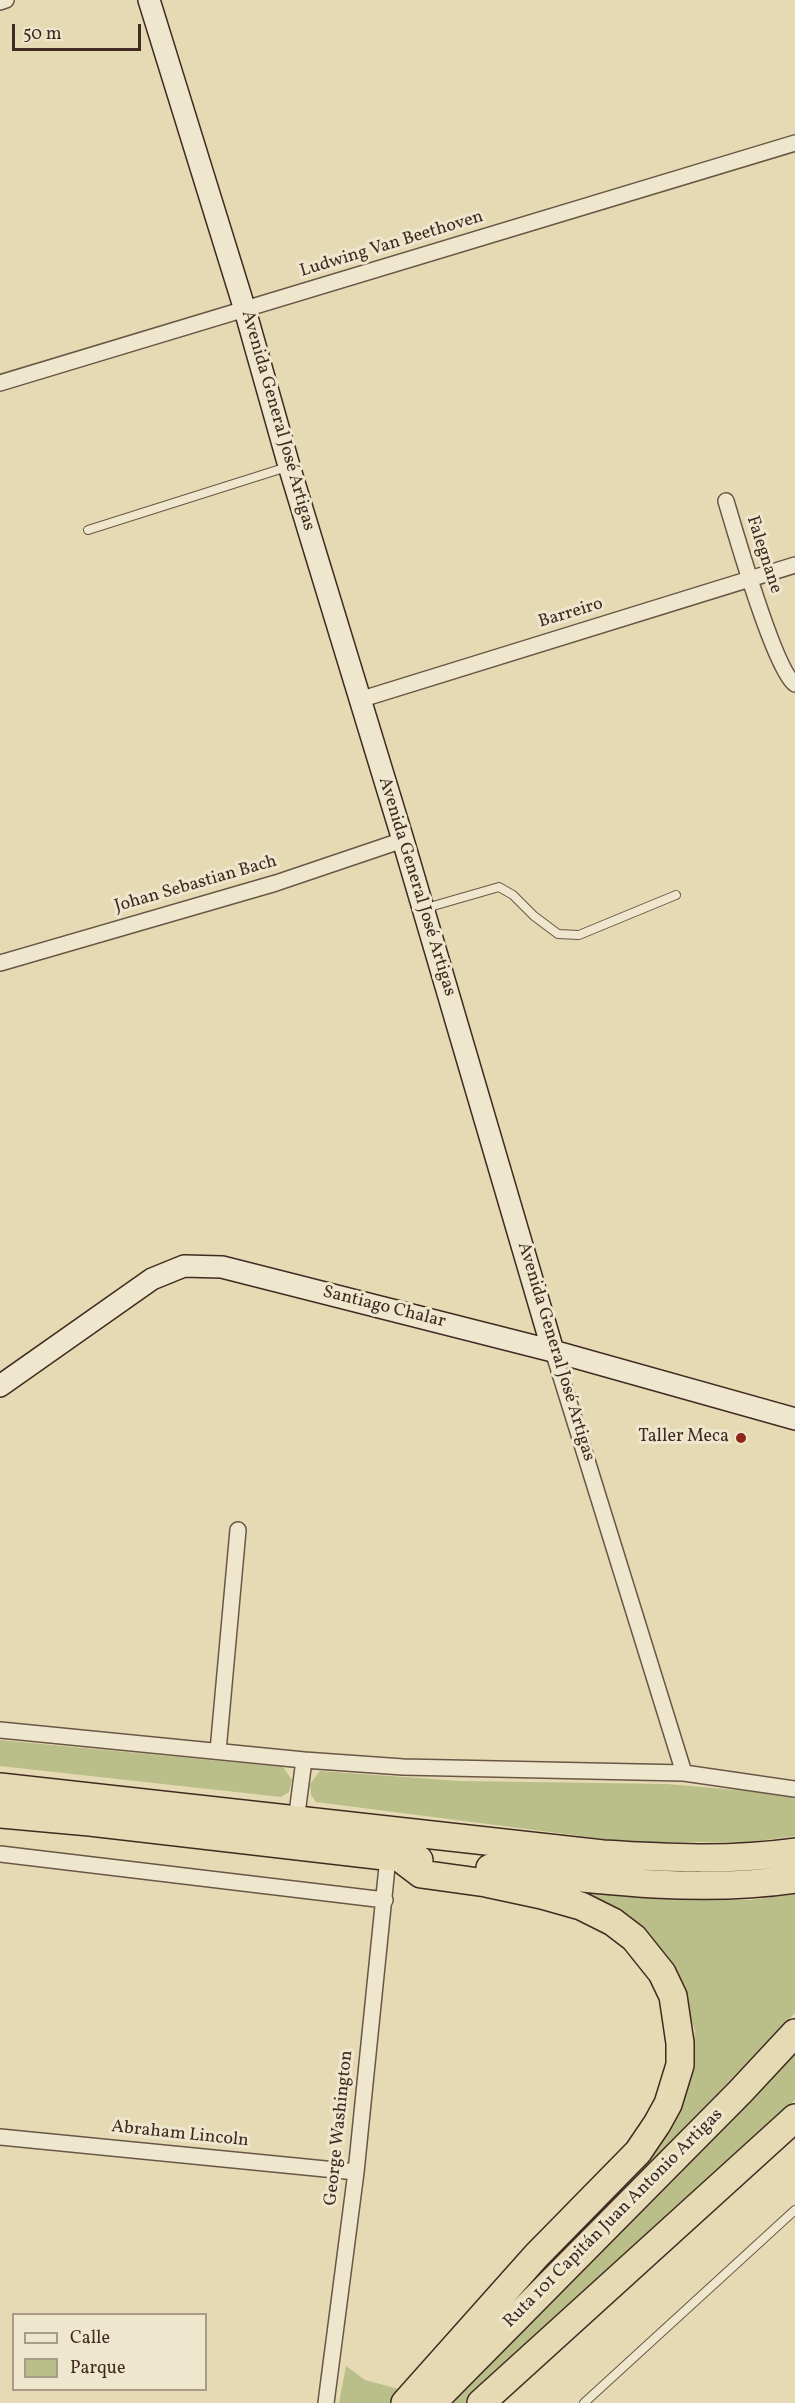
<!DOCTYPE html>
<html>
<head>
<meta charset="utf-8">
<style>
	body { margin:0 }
	#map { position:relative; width:795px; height:2403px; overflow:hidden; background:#e5dab3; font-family:Vollkorn,serif }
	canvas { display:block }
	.legend { position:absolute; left:12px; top:2313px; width:195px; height:78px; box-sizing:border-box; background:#eee7ce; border:2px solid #a99b89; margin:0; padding:8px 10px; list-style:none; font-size:18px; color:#412a21 }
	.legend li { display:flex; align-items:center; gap:12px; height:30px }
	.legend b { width:30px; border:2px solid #a99b89 }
	.scale { position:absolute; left:12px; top:24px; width:129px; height:27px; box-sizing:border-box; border:3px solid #412a21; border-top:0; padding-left:8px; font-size:18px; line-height:21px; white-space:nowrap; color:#412a21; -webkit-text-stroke:4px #eee7ce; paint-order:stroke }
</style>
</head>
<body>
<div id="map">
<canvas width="795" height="2403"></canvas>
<ul class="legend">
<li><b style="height:8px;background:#eee7ce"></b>Calle</li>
<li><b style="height:16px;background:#babe89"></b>Parque</li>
</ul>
<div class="scale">50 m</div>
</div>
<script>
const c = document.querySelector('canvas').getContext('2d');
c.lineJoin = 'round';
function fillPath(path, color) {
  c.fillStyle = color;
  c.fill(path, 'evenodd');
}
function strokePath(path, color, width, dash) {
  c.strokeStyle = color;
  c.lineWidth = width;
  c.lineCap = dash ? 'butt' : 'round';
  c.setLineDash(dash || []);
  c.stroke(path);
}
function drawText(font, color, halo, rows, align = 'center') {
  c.font = font + ' Vollkorn,serif';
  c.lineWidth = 6;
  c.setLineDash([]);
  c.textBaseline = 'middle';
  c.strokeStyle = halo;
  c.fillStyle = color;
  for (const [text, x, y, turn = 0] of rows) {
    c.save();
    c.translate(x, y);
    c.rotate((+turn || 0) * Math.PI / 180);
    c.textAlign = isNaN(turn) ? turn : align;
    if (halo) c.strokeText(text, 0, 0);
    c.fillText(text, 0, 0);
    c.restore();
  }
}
fillPath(new Path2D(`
	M 0,1740 L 283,1767 L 292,1780 L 289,1792 L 281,1797 L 0,1766 Z
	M 320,1771 L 460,1781 L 667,1784 L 795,1795 L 795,1836 L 749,1842 L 628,1842 L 316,1802 L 311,1795 L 310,1784 Z
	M 569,1888 L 652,1897 L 750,1900 L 795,1894 L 795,2013 L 497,2321 L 685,2090 L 695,2031 L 677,1977 Z
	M 795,2053 L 795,2100 L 465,2403 L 452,2403 Z
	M 346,2366 L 365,2380 L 402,2390 L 392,2403 L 339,2403 Z`), '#babe89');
const lane = new Path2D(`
	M 88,530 L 287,467
	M 426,908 L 499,887 L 513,895 L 534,916 L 558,934 L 579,935 L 676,895
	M 584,2403 L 795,2210`);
const street = new Path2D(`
	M 0,2 L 6,0
	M 0,383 L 795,143
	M 726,501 C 735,531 775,671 795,684
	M 359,700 L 795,565
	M 0,963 L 276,883 L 403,840
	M 553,1351 L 684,1773
	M 0,1730 L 304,1760 L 403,1767 L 684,1773 L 795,1789
	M 218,1751 L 238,1530
	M 296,1821 L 304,1760
	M 0,1854 L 385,1900
	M 0,2137 L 356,2172
	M 326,2403 L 356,2172 L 388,1857`);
const secondary = new Path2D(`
	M 149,0 L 245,310 L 289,466 L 403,840 L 553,1351
	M 0,1386 L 152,1279 L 184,1266 L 222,1267 L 553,1351 L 795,1419`);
const highway = new Path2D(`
	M 0,1787 L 603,1854 C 667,1858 731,1861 795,1852
	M 0,1814 L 90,1822 L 419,1860
	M 400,1858 L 421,1874 L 486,1883 L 542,1895 L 581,1906 L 613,1922 L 634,1938 L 662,1973 L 673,1996 L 680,2043 L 680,2065 L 668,2104 L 657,2124 L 638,2152 L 536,2256 L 405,2403
	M 490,1868 C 587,1879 698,1894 795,1879
	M 432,2403 L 740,2092 L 795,2033
	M 481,2403 L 795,2118`);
strokePath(lane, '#6a5646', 10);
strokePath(street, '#6a5646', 18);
strokePath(secondary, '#412a21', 24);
strokePath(highway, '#412a21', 30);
strokePath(lane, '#eee7ce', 8);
strokePath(street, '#eee7ce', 15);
strokePath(secondary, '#eee7ce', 21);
strokePath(highway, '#e5dab3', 27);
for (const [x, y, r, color] of [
	[741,1438,6,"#8f2418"]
]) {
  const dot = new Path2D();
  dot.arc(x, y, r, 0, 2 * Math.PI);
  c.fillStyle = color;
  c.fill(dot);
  strokePath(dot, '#eee7ce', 2);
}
drawText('18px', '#412a21', '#eee7ce', [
	["Ludwing Van Beethoven",392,245,-17],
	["Avenida General José Artigas",277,421,74],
	["Falegnane",763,555,72],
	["Barreiro",571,614,-17],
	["Johan Sebastian Bach",196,885,-16],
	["Avenida General José Artigas",416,887,73],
	["Santiago Chalar",384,1308,14],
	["Avenida General José Artigas",555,1352,73],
	["George Washington",340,2128,-84],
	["Abraham Lincoln",180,2135,6],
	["Ruta 101 Capitán Juan Antonio Artigas",614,2219,-45]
]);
drawText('18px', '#412a21', '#eee7ce', [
	["Taller Meca",729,1438]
], 'right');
</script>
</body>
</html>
